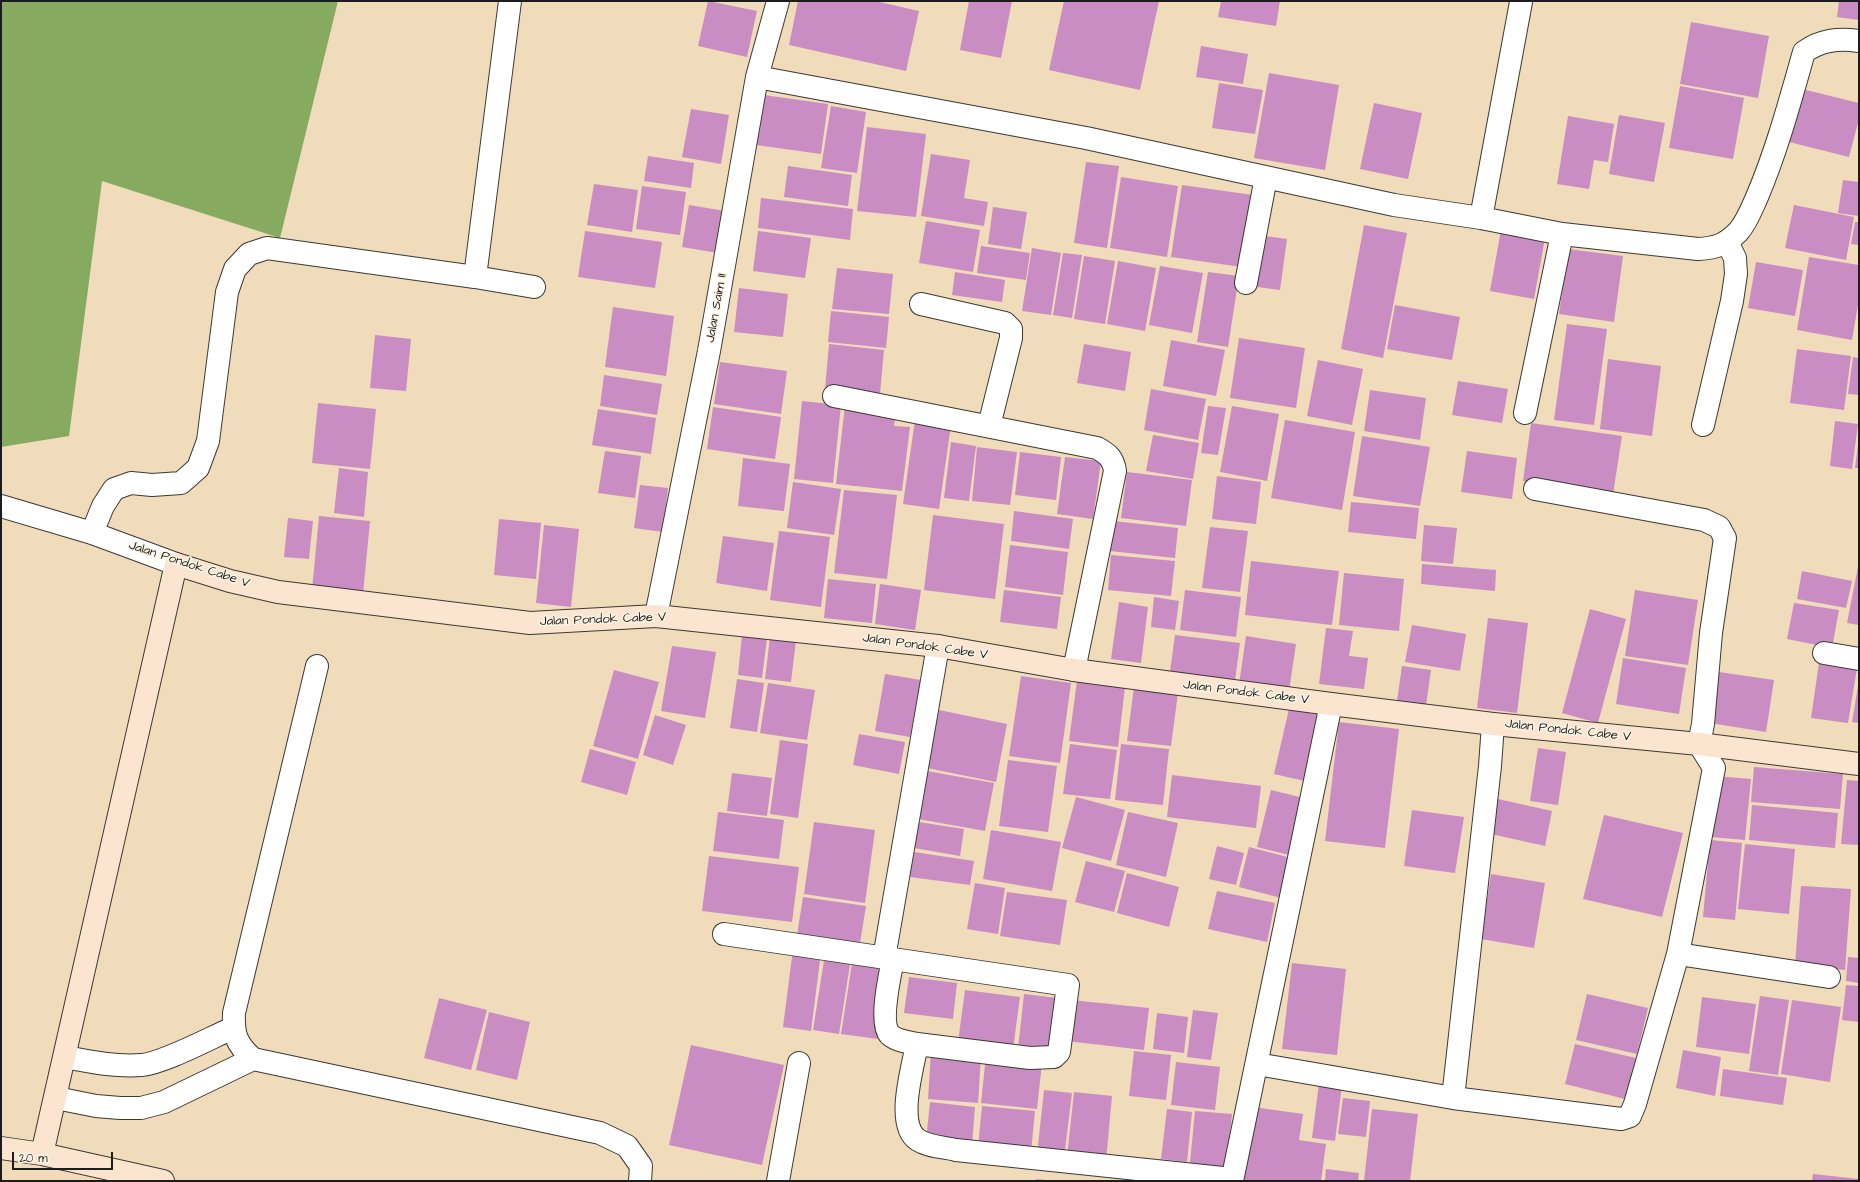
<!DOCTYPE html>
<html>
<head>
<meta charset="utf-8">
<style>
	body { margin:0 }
	#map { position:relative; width:1860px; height:1182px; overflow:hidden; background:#f0dbba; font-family:"Architects Daughter",sans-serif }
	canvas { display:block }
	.frame { position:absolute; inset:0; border:2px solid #1c1c1c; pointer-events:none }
	.scale { position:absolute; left:12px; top:1152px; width:101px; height:18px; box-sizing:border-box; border:2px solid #1c1c1c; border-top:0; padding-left:5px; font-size:12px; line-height:14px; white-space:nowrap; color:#1c1c1c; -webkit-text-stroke:3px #fcf5e5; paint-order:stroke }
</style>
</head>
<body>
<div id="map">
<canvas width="1860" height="1182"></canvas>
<div class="frame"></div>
<div class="scale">20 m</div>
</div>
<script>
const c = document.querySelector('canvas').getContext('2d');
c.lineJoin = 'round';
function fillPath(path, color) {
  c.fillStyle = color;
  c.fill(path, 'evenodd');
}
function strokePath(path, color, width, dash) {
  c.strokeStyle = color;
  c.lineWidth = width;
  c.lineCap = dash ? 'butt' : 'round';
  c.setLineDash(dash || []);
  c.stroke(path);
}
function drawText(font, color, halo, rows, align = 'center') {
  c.font = font + ' "Architects Daughter",sans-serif';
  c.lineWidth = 3;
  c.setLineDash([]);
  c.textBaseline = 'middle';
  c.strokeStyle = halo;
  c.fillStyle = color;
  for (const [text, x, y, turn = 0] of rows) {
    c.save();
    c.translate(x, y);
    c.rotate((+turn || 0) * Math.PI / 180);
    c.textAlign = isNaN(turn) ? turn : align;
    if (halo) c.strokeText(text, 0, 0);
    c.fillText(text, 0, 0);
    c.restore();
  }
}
fillPath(new Path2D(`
	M 1,1 L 338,1 L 280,238 L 102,181 L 69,436 L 1,447 Z`), '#86aa5f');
fillPath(new Path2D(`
	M 708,1 L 757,11 L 747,57 L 698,46 Z
	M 798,1 L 875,1 L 919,11 L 906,71 L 789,45 Z
	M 969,1 L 1012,1 L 1001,58 L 960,50 Z
	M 1064,1 L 1159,1 L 1140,90 L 1049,70 Z
	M 1221,1 L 1280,1 L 1276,26 L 1218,17 Z
	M 1839,1 L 1859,1 L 1859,20 L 1837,17 Z
	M 1691,22 L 1769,36 L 1758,98 L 1680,84 Z
	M 1201,46 L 1248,54 L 1243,84 L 1196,77 Z
	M 1269,73 L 1339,85 L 1325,170 L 1254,158 Z
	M 1219,83 L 1263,90 L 1255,134 L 1212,128 Z
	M 1680,86 L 1744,98 L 1733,159 L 1669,148 Z
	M 1802,89 L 1859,103 L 1859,119 L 1849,157 L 1789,142 Z
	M 764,95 L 828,104 L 821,154 L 756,145 Z
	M 1374,103 L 1422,113 L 1408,179 L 1360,169 Z
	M 831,106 L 866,112 L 857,173 L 821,168 Z
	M 691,109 L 729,115 L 721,164 L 682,157 Z
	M 1619,115 L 1665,123 L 1654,182 L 1609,174 Z
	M 1568,116 L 1614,124 L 1608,162 L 1594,160 L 1589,189 L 1557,184 Z
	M 867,127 L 926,134 L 916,217 L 857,211 Z
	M 931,154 L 970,160 L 964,198 L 988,202 L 984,226 L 921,216 Z
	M 648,156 L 694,163 L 691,188 L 644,181 Z
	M 1086,162 L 1119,166 L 1107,248 L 1074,243 Z
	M 788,166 L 852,175 L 848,206 L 784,197 Z
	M 1121,177 L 1178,186 L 1167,257 L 1110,248 Z
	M 1843,180 L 1859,182 L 1859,216 L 1838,213 Z
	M 594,184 L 638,190 L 632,232 L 587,225 Z
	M 1182,185 L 1253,195 L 1242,267 L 1171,257 Z
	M 642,186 L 686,192 L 680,235 L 636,229 Z
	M 761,198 L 853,209 L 850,240 L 758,228 Z
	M 689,205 L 725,211 L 718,253 L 682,247 Z
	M 1794,205 L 1854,217 L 1846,260 L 1785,248 Z
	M 993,207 L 1027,212 L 1021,249 L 988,244 Z
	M 926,221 L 980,230 L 973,272 L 919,263 Z
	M 1855,222 L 1859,222 L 1859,245 L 1851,244 Z
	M 1364,225 L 1407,233 L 1383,358 L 1341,349 Z
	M 1501,230 L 1545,238 L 1534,299 L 1490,291 Z
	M 585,231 L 662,242 L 655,288 L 578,277 Z
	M 758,231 L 811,238 L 805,278 L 753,271 Z
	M 1257,235 L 1287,239 L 1280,290 L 1250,286 Z
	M 981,246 L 1030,253 L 1026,280 L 977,273 Z
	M 1032,248 L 1061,253 L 1051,315 L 1022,311 Z
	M 1568,249 L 1623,256 L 1614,322 L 1559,314 Z
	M 1063,253 L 1082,255 L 1072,318 L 1053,315 Z
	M 1084,256 L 1115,261 L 1105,324 L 1074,319 Z
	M 1809,257 L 1859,265 L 1859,299 L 1852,340 L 1797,330 Z
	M 1118,261 L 1156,268 L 1145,331 L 1107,324 Z
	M 1756,262 L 1803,270 L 1795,316 L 1748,308 Z
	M 1160,266 L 1203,273 L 1192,333 L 1149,325 Z
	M 837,268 L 893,274 L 889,314 L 832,309 Z
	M 955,272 L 1005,280 L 1002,302 L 952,295 Z
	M 1208,272 L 1239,276 L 1228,347 L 1197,342 Z
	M 739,288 L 788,294 L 783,337 L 734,332 Z
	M 1395,305 L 1460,317 L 1452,360 L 1387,349 Z
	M 613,307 L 674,316 L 666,376 L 605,367 Z
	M 831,311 L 889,317 L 886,348 L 828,342 Z
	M 1567,324 L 1607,329 L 1594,425 L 1554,420 Z
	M 375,335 L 411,339 L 406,391 L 370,388 Z
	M 1239,338 L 1305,348 L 1296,408 L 1230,398 Z
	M 1171,340 L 1225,350 L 1216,396 L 1163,386 Z
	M 829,344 L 884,350 L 880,394 L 825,389 Z
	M 1084,344 L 1131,352 L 1125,391 L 1077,383 Z
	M 1797,349 L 1851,356 L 1844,410 L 1790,403 Z
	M 1853,357 L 1859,358 L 1859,395 L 1848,394 Z
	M 1608,359 L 1661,366 L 1652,436 L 1600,429 Z
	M 1318,360 L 1363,369 L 1352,425 L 1307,416 Z
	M 720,362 L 787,371 L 781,414 L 714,404 Z
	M 604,375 L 662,384 L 657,415 L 600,406 Z
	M 1458,381 L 1508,389 L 1502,423 L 1452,415 Z
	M 1151,389 L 1206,399 L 1198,440 L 1144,430 Z
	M 1370,390 L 1426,398 L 1420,440 L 1364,431 Z
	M 802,401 L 841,405 L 833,483 L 794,479 Z
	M 318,403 L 376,409 L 370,469 L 312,463 Z
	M 845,405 L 896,411 L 894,426 L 910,427 L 902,491 L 836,484 Z
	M 1208,406 L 1226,408 L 1218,455 L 1201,453 Z
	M 1232,406 L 1279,414 L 1267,481 L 1220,472 Z
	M 713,407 L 781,417 L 775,459 L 707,449 Z
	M 598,409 L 656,418 L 651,454 L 592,445 Z
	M 915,420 L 951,425 L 939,509 L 903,504 Z
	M 1285,420 L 1355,432 L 1342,510 L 1271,498 Z
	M 1835,421 L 1858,424 L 1852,469 L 1830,466 Z
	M 1531,423 L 1622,436 L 1613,494 L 1523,481 Z
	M 1153,435 L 1199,443 L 1193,479 L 1146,471 Z
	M 1362,436 L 1430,447 L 1420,506 L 1353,496 Z
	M 951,442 L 976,446 L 969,501 L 944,498 Z
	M 1858,445 L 1859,445 L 1859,468 L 1855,468 Z
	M 977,447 L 1017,452 L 1010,505 L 972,501 Z
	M 605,451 L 641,456 L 635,498 L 598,493 Z
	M 1467,451 L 1517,458 L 1512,499 L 1461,492 Z
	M 1020,452 L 1061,457 L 1056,500 L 1015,495 Z
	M 1065,457 L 1101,461 L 1093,519 L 1057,514 Z
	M 743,458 L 790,464 L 784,511 L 738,506 Z
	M 339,468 L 368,472 L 364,517 L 334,513 Z
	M 1127,472 L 1192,480 L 1186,526 L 1121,518 Z
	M 1217,476 L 1261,482 L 1256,524 L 1212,519 Z
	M 793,482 L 841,489 L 834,535 L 787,528 Z
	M 640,485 L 668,488 L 663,532 L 634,528 Z
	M 844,490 L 897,495 L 887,579 L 834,573 Z
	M 1351,502 L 1419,508 L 1416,539 L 1348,532 Z
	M 1014,511 L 1073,519 L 1069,549 L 1011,541 Z
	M 933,515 L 1004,524 L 995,599 L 924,590 Z
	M 319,516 L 370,521 L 363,594 L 312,590 Z
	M 288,518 L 313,521 L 309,559 L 284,557 Z
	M 499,519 L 541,523 L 536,579 L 494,575 Z
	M 1113,521 L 1178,528 L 1175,558 L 1110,551 Z
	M 544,525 L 579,529 L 571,607 L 536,603 Z
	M 1424,525 L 1457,528 L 1453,564 L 1421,561 Z
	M 1210,527 L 1248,531 L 1240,592 L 1202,588 Z
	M 779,531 L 830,537 L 821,607 L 770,600 Z
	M 723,536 L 774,543 L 767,591 L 716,583 Z
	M 1010,545 L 1068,552 L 1063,595 L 1005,587 Z
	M 1111,555 L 1175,561 L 1171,596 L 1108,590 Z
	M 1251,561 L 1339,571 L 1332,625 L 1245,615 Z
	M 1422,564 L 1496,570 L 1495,591 L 1421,584 Z
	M 1858,567 L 1859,567 L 1859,625 L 1847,623 Z
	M 1802,571 L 1852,581 L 1846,608 L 1797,599 Z
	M 1344,573 L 1404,579 L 1399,631 L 1339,625 Z
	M 828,579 L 876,584 L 872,623 L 824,618 Z
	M 880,584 L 921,590 L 915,630 L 875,624 Z
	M 1004,590 L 1061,597 L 1057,629 L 1000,622 Z
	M 1185,590 L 1241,597 L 1236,637 L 1180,630 Z
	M 1635,590 L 1698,600 L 1688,665 L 1625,656 Z
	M 1154,597 L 1179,601 L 1175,630 L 1151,627 Z
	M 1119,602 L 1148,607 L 1141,663 L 1111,659 Z
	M 1794,603 L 1839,610 L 1832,648 L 1787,639 Z
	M 1590,609 L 1626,619 L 1598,723 L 1562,713 Z
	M 1488,618 L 1528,623 L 1517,713 L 1477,708 Z
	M 1412,625 L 1466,634 L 1460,671 L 1405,662 Z
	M 1326,628 L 1353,631 L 1349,656 L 1368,658 L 1364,689 L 1319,684 Z
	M 742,635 L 767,638 L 762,678 L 738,675 Z
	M 1175,635 L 1240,643 L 1234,688 L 1169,679 Z
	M 1246,636 L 1296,644 L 1289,691 L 1239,684 Z
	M 770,637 L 796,640 L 791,682 L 765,679 Z
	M 672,646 L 716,652 L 705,718 L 661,711 Z
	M 1820,656 L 1858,662 L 1848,723 L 1811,718 Z
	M 1623,658 L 1686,668 L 1679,714 L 1616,704 Z
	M 1402,666 L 1431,670 L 1426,705 L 1397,701 Z
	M 614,670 L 659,682 L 638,759 L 593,746 Z
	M 1719,672 L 1774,680 L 1766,732 L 1710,723 Z
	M 885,674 L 921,680 L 910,737 L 875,731 Z
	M 1021,676 L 1071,683 L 1060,763 L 1009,756 Z
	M 737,679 L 764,683 L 757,732 L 730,728 Z
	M 1077,681 L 1125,687 L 1118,747 L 1069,741 Z
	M 768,683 L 815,690 L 807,740 L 760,733 Z
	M 1858,686 L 1859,686 L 1859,723 L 1852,722 Z
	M 1134,687 L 1178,693 L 1171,746 L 1127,741 Z
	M 1289,709 L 1324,716 L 1309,782 L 1274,774 Z
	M 939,710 L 1007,724 L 996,782 L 927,768 Z
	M 655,715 L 686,725 L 673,765 L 643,755 Z
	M 1339,722 L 1399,729 L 1385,848 L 1325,841 Z
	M 859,734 L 905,742 L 899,774 L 853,765 Z
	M 780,740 L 808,744 L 798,818 L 770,814 Z
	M 1070,744 L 1117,750 L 1110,799 L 1063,794 Z
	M 1121,744 L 1169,749 L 1163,805 L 1115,800 Z
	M 1538,748 L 1566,752 L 1558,805 L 1530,801 Z
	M 590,749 L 636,762 L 627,795 L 581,782 Z
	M 1008,760 L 1057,766 L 1048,832 L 999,826 Z
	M 1754,767 L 1843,774 L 1840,809 L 1751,802 Z
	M 927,771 L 994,783 L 985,831 L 918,819 Z
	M 732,773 L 772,778 L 767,816 L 727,811 Z
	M 1172,775 L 1261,786 L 1256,828 L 1167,817 Z
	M 1716,776 L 1751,779 L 1745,840 L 1711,837 Z
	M 1847,780 L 1859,781 L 1859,845 L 1841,844 Z
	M 1271,790 L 1308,799 L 1293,856 L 1257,847 Z
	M 1076,797 L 1125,810 L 1111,861 L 1062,848 Z
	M 1498,799 L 1552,811 L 1545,846 L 1491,834 Z
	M 1752,805 L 1838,813 L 1835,848 L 1749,840 Z
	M 1412,810 L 1464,817 L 1455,873 L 1404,866 Z
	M 718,812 L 784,820 L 779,859 L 713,851 Z
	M 1128,812 L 1178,823 L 1166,877 L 1116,865 Z
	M 1604,815 L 1683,833 L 1662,917 L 1583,899 Z
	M 912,821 L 964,829 L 960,856 L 908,847 Z
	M 814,822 L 875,830 L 865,903 L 804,894 Z
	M 991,830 L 1061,842 L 1052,891 L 983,879 Z
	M 1710,840 L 1742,843 L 1735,920 L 1703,917 Z
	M 1745,844 L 1795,849 L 1789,914 L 1738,909 Z
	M 1217,846 L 1244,853 L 1236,885 L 1209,879 Z
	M 1249,847 L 1295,859 L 1285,899 L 1239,887 Z
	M 914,852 L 974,861 L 970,885 L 910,877 Z
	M 709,856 L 799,867 L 792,922 L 702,911 Z
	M 1086,861 L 1125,871 L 1114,912 L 1075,902 Z
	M 1127,873 L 1179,887 L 1169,927 L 1117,913 Z
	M 1491,874 L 1545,883 L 1534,948 L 1481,939 Z
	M 975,883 L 1005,888 L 998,934 L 967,929 Z
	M 1801,886 L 1851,889 L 1845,970 L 1795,965 Z
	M 1217,891 L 1275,903 L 1267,942 L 1208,929 Z
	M 1007,892 L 1067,900 L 1060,945 L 1000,936 Z
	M 803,897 L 866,906 L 860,943 L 797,935 Z
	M 793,949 L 821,953 L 811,1031 L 783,1027 Z
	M 825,954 L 851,958 L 839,1034 L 813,1030 Z
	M 853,957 L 890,962 L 878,1039 L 841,1034 Z
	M 1848,957 L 1859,958 L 1859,983 L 1846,981 Z
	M 1292,963 L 1346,969 L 1337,1055 L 1282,1049 Z
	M 909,977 L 957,983 L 953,1019 L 904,1013 Z
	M 1846,985 L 1859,986 L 1859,1022 L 1842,1020 Z
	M 965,990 L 1020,997 L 1013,1049 L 958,1042 Z
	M 1024,994 L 1058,998 L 1052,1052 L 1018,1049 Z
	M 1587,994 L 1648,1008 L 1637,1054 L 1576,1040 Z
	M 1760,996 L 1789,1000 L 1778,1075 L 1749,1071 Z
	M 1702,997 L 1756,1004 L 1749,1054 L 1696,1047 Z
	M 439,998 L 487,1010 L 471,1070 L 424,1058 Z
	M 1071,1000 L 1149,1008 L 1144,1050 L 1067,1041 Z
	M 1792,1000 L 1841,1007 L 1830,1082 L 1781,1074 Z
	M 1193,1010 L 1218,1013 L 1211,1060 L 1187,1057 Z
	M 489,1012 L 530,1022 L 517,1080 L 476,1070 Z
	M 1157,1013 L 1188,1017 L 1184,1053 L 1153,1049 Z
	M 1575,1044 L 1636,1058 L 1625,1099 L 1565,1084 Z
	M 691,1045 L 784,1065 L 762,1165 L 669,1145 Z
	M 1683,1050 L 1721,1057 L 1715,1096 L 1676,1088 Z
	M 1134,1051 L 1171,1055 L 1166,1100 L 1129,1096 Z
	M 931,1052 L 981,1056 L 978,1103 L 928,1099 Z
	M 986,1056 L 1042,1063 L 1037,1109 L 981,1103 Z
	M 1176,1062 L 1220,1067 L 1215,1110 L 1171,1105 Z
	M 1723,1069 L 1787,1078 L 1783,1105 L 1720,1096 Z
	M 1319,1083 L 1342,1085 L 1335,1141 L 1312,1138 Z
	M 1044,1090 L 1072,1093 L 1064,1158 L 1037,1155 Z
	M 1074,1092 L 1112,1096 L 1106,1161 L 1067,1157 Z
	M 1343,1098 L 1370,1101 L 1366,1137 L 1338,1134 Z
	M 930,1102 L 975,1107 L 972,1145 L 926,1141 Z
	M 982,1106 L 1035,1111 L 1031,1152 L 978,1147 Z
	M 1253,1107 L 1303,1114 L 1299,1140 L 1326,1144 L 1321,1181 L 1243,1181 Z
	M 1167,1109 L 1192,1112 L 1187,1162 L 1161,1159 Z
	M 1372,1109 L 1418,1114 L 1410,1181 L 1364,1181 Z
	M 1195,1111 L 1232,1114 L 1226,1177 L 1189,1173 Z
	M 1326,1169 L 1359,1173 L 1358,1181 L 1325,1181 Z
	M 1813,1174 L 1859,1179 L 1859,1181 L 1812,1181 Z
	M 1036,1179 L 1046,1180 L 1046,1181 L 1036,1181 Z`), '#ca8dc3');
const street = new Path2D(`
	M 757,77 L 1086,138 L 1394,205 L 1481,218 L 1562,234 L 1698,249 C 1716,248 1725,245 1738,232 C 1747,222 1752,208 1757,197 C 1777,150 1790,101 1804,52 C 1821,40 1838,38 1859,41
	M 1481,218 L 1521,2
	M 475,277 L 534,287
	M 1246,283 L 1266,177
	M 921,304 L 1005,323 L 1011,329 L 1011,338 L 989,426
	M 834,396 L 1097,448 C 1108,454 1113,458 1115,471 L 1074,670
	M 1525,413 L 1562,234
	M 1703,425 L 1732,301 L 1736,274 L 1735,258 L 1727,242
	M 1,506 L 92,533 L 176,564
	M 92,533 L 103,506 L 114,489 L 131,483 L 152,485 L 181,483 L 198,468 L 208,441 L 227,292 L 235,269 L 249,254 L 267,248 L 475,277 L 510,1
	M 656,616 L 709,351 L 757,77 L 778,1
	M 1824,653 L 1859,659
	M 317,666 L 234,1013 C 233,1034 236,1044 253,1059 L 600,1133 L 627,1146 L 641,1166 L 640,1181
	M 724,934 L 1068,985 L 1059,1052 L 1054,1057 L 1030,1058 L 917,1044 C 913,1067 895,1125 918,1140 C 929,1147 944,1147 956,1150 L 1232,1179
	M 1678,954 L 1829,977
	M 884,958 L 938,646
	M 893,959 C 890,975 879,1023 890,1035 C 897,1041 909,1042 917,1044
	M 65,1057 C 91,1062 116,1067 142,1065 C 164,1063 210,1038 233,1028
	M 1257,1064 L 1453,1098 L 1621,1119 L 1630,1116 L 1635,1104 L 1678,954 L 1714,768 L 1699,744 L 1703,724 L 1711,633 L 1725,538 L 1719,527 L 1704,520 L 1535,489
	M 56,1098 L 96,1106 L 120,1108 L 141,1108 L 164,1102 L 253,1059
	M 1453,1098 L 1490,766 L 1493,724
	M 778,1181 L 799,1063
	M 1232,1181 L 1331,704`);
const secondary = new Path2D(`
	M 1,1148 L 42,1154 L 163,1181
	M 42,1154 L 176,564 L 230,581 L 278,592 L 530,623 L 656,616 L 938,646 L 1074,670 L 1331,704 L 1493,724 L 1699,744 L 1859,764`);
strokePath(street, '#3c3934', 24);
strokePath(secondary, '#3c3934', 24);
strokePath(street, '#fff', 22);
strokePath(secondary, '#fce5d0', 22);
drawText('13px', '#1c1c1c', '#fcf5e5', [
	["Jalan Saim II",717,308,-80],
	["Jalan Pondok Cabe V",189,565,18],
	["Jalan Pondok Cabe V",603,620,-2],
	["Jalan Pondok Cabe V",925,647,8],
	["Jalan Pondok Cabe V",1246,693,7],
	["Jalan Pondok Cabe V",1568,731,6]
]);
</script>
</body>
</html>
